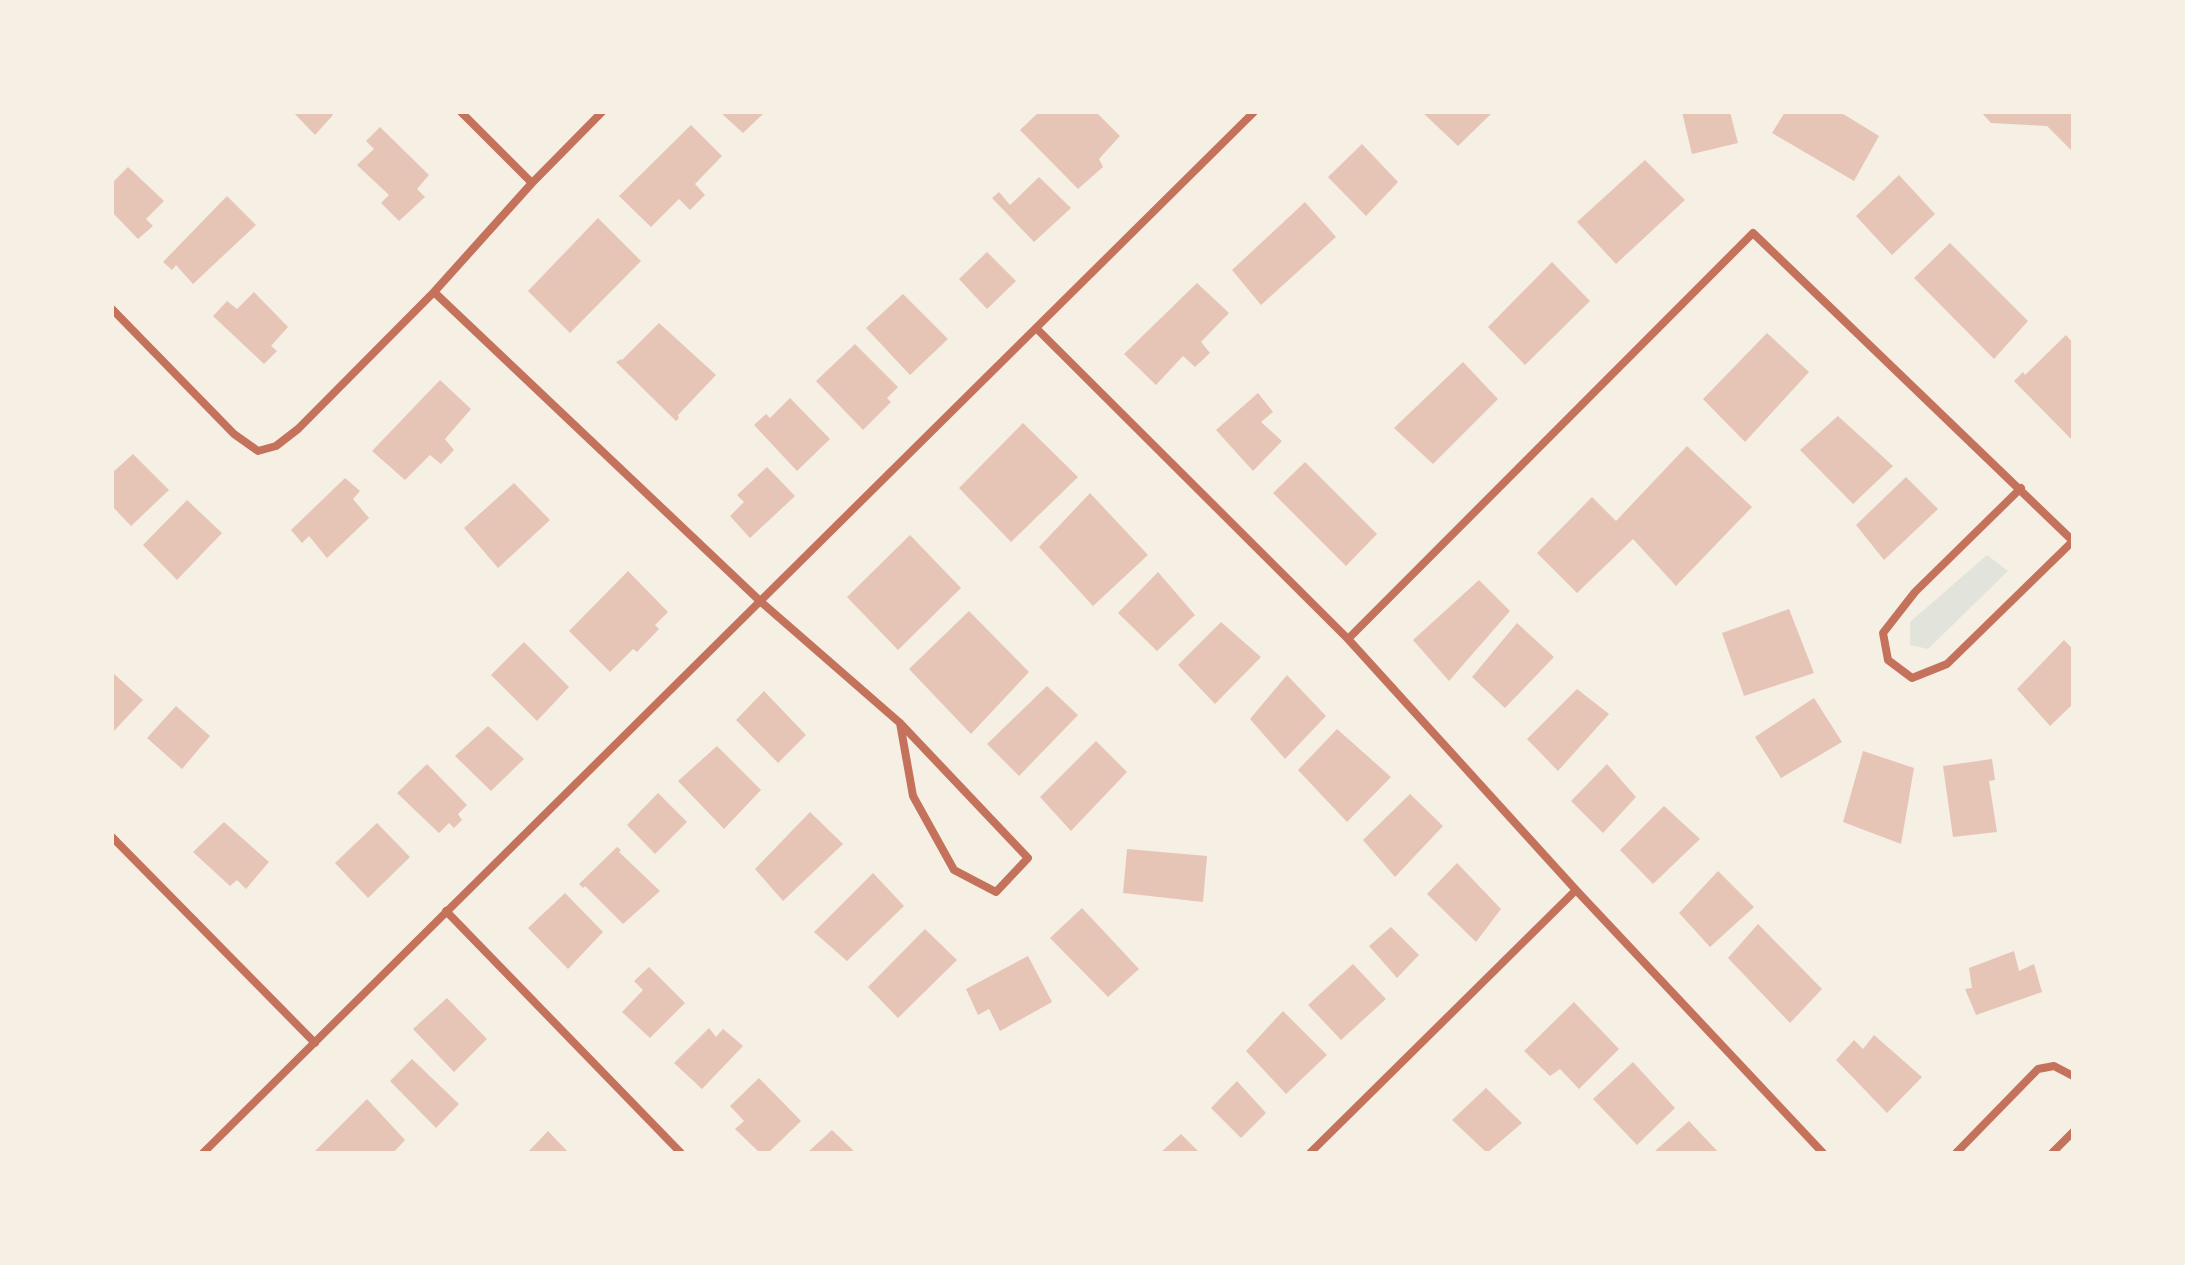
<!DOCTYPE html>
<html>
<head>
<meta charset="utf-8">
<style>
	body { margin:0 }
	#map { position:relative; width:2185px; height:1265px; overflow:hidden; background:#f6efe4; font-family:"Sofia Sans Condensed",sans-serif }
	canvas { display:block }
	.frame { position:absolute; inset:0; border:114px solid #f6efe4; pointer-events:none }
</style>
</head>
<body>
<div id="map">
<canvas width="2185" height="1265"></canvas>
<div class="frame"></div>
</div>
<script>
const c = document.querySelector('canvas').getContext('2d');
c.lineJoin = 'round';
function fillPath(path, color) {
  c.fillStyle = color;
  c.fill(path, 'evenodd');
}
function strokePath(path, color, width, dash) {
  c.strokeStyle = color;
  c.lineWidth = width;
  c.lineCap = dash ? 'butt' : 'round';
  c.setLineDash(dash || []);
  c.stroke(path);
}
fillPath(new Path2D(`
	M 1987,555 L 2008,571 L 1928,649 L 1910,645 L 1910,622 Z`), '#e2e4dc');
fillPath(new Path2D(`
	M 293,112 L 330,112 L 333,115 L 315,135 Z
	M 720,112 L 765,112 L 743,133 Z
	M 1039,112 L 1096,112 L 1120,136 L 1099,159 L 1103,167 L 1078,189 L 1020,130 Z
	M 1422,112 L 1493,112 L 1458,146 Z
	M 1682,112 L 1730,112 L 1738,143 L 1692,154 Z
	M 1785,112 L 1840,112 L 1879,136 L 1854,181 L 1772,133 Z
	M 1981,112 L 2073,112 L 2073,152 L 2047,126 L 1991,123 Z
	M 691,125 L 722,156 L 695,184 L 705,195 L 690,210 L 679,199 L 651,227 L 619,196 Z
	M 380,127 L 429,175 L 417,189 L 425,197 L 399,221 L 381,203 L 389,195 L 357,165 L 374,149 L 366,141 Z
	M 1362,144 L 1398,182 L 1366,216 L 1328,177 Z
	M 1645,160 L 1685,200 L 1616,264 L 1577,222 Z
	M 128,167 L 164,201 L 146,219 L 153,226 L 138,239 L 112,212 L 112,183 Z
	M 1899,175 L 1935,214 L 1892,255 L 1856,216 Z
	M 1039,177 L 1071,208 L 1034,242 L 992,198 L 999,192 L 1010,205 Z
	M 227,196 L 256,225 L 193,284 L 176,265 L 172,270 L 163,262 Z
	M 1305,202 L 1336,237 L 1261,305 L 1232,270 Z
	M 598,218 L 641,261 L 570,333 L 528,291 Z
	M 1950,243 L 2028,321 L 1994,359 L 1914,278 Z
	M 987,252 L 1016,281 L 987,309 L 959,279 Z
	M 1552,262 L 1590,301 L 1525,365 L 1488,327 Z
	M 1197,283 L 1229,313 L 1201,342 L 1210,353 L 1195,367 L 1183,356 L 1156,385 L 1124,354 Z
	M 254,292 L 288,327 L 271,346 L 277,351 L 264,364 L 213,316 L 227,301 L 237,309 Z
	M 903,294 L 948,339 L 910,375 L 866,328 Z
	M 659,323 L 716,375 L 678,415 L 679,418 L 676,421 L 616,362 L 621,359 L 622,360 Z
	M 1767,333 L 1809,372 L 1745,442 L 1703,399 Z
	M 2066,335 L 2073,343 L 2073,441 L 2014,381 L 2023,372 L 2025,375 Z
	M 855,344 L 898,387 L 887,398 L 891,402 L 863,430 L 816,381 Z
	M 1463,362 L 1498,399 L 1433,464 L 1394,428 Z
	M 440,380 L 471,409 L 445,439 L 454,450 L 441,464 L 430,455 L 405,480 L 372,451 Z
	M 1258,393 L 1273,412 L 1261,422 L 1282,441 L 1253,471 L 1216,430 Z
	M 790,398 L 830,439 L 797,471 L 754,425 L 766,414 L 770,418 Z
	M 1838,416 L 1893,466 L 1853,504 L 1800,450 Z
	M 1023,423 L 1078,477 L 1011,542 L 959,488 Z
	M 1687,446 L 1752,507 L 1676,586 L 1633,539 L 1577,593 L 1537,553 L 1592,497 L 1616,521 Z
	M 133,454 L 169,490 L 131,526 L 112,506 L 112,473 Z
	M 1305,462 L 1377,534 L 1346,566 L 1273,493 Z
	M 767,467 L 795,496 L 750,538 L 730,516 L 744,502 L 737,495 Z
	M 1906,477 L 1938,509 L 1884,560 L 1856,525 Z
	M 345,478 L 360,491 L 353,499 L 369,518 L 327,558 L 309,536 L 302,543 L 291,530 Z
	M 514,483 L 550,520 L 498,568 L 464,528 Z
	M 1090,493 L 1148,555 L 1093,606 L 1039,547 Z
	M 187,500 L 222,533 L 177,580 L 143,545 Z
	M 910,535 L 961,588 L 898,650 L 847,597 Z
	M 628,571 L 668,612 L 655,625 L 659,629 L 637,652 L 633,649 L 610,672 L 569,631 Z
	M 1158,572 L 1195,615 L 1157,651 L 1118,613 Z
	M 1479,580 L 1510,611 L 1449,681 L 1413,640 Z
	M 1789,609 L 1814,673 L 1744,696 L 1722,633 Z
	M 969,611 L 1029,672 L 971,734 L 909,669 Z
	M 1221,622 L 1261,657 L 1215,704 L 1178,665 Z
	M 1517,623 L 1554,657 L 1505,708 L 1472,677 Z
	M 2064,640 L 2073,649 L 2073,704 L 2050,726 L 2017,689 Z
	M 524,642 L 569,687 L 537,721 L 491,675 Z
	M 112,672 L 143,700 L 112,733 Z
	M 1287,675 L 1326,716 L 1285,759 L 1250,719 Z
	M 1047,686 L 1078,715 L 1019,776 L 987,744 Z
	M 1577,689 L 1609,714 L 1558,771 L 1527,739 Z
	M 764,691 L 806,735 L 778,763 L 736,720 Z
	M 1814,698 L 1842,742 L 1781,778 L 1755,737 Z
	M 176,706 L 210,736 L 182,769 L 147,738 Z
	M 488,726 L 524,759 L 491,791 L 455,756 Z
	M 1337,729 L 1391,777 L 1347,822 L 1298,770 Z
	M 1096,741 L 1127,772 L 1071,831 L 1040,797 Z
	M 717,746 L 761,790 L 724,829 L 678,781 Z
	M 1863,751 L 1914,768 L 1901,844 L 1843,822 Z
	M 1992,759 L 1995,780 L 1989,781 L 1997,832 L 1953,837 L 1943,766 Z
	M 427,764 L 467,805 L 458,814 L 462,820 L 454,828 L 449,823 L 439,833 L 397,793 Z
	M 1607,764 L 1636,797 L 1603,833 L 1571,801 Z
	M 658,793 L 687,822 L 655,854 L 627,825 Z
	M 1410,794 L 1443,826 L 1395,877 L 1363,840 Z
	M 1664,806 L 1700,839 L 1653,884 L 1620,850 Z
	M 810,812 L 843,844 L 783,901 L 755,869 Z
	M 224,822 L 269,862 L 246,889 L 237,880 L 230,886 L 193,852 Z
	M 377,823 L 410,857 L 368,898 L 335,863 Z
	M 617,847 L 621,850 L 619,852 L 660,891 L 623,924 L 585,886 L 583,888 L 579,884 Z
	M 1127,849 L 1207,856 L 1203,902 L 1123,893 Z
	M 1457,863 L 1501,909 L 1476,942 L 1427,894 Z
	M 1718,871 L 1754,907 L 1710,947 L 1679,913 Z
	M 873,873 L 904,906 L 847,961 L 814,932 Z
	M 565,893 L 603,932 L 568,969 L 528,928 Z
	M 1082,908 L 1139,969 L 1108,997 L 1050,938 Z
	M 1758,924 L 1822,989 L 1790,1023 L 1728,958 Z
	M 1391,927 L 1419,955 L 1397,978 L 1369,946 Z
	M 925,929 L 957,960 L 898,1018 L 868,987 Z
	M 2014,951 L 2019,971 L 2034,964 L 2042,992 L 1976,1015 L 1965,989 L 1972,988 L 1969,968 Z
	M 1028,956 L 1052,1002 L 1000,1031 L 989,1009 L 978,1015 L 966,989 Z
	M 1353,964 L 1386,999 L 1341,1040 L 1308,1005 Z
	M 649,967 L 685,1003 L 650,1038 L 622,1012 L 643,990 L 634,981 Z
	M 447,998 L 487,1039 L 454,1072 L 413,1029 Z
	M 1574,1002 L 1619,1049 L 1579,1089 L 1560,1069 L 1550,1076 L 1524,1051 Z
	M 1283,1011 L 1327,1055 L 1286,1094 L 1246,1051 Z
	M 709,1028 L 716,1037 L 723,1029 L 743,1046 L 702,1089 L 674,1063 Z
	M 1874,1035 L 1922,1077 L 1887,1113 L 1836,1060 L 1854,1040 L 1863,1049 Z
	M 412,1059 L 459,1104 L 436,1128 L 390,1081 Z
	M 1633,1062 L 1675,1108 L 1637,1145 L 1593,1099 Z
	M 759,1078 L 801,1121 L 768,1153 L 760,1153 L 735,1129 L 744,1121 L 730,1106 Z
	M 1237,1081 L 1266,1113 L 1241,1138 L 1211,1108 Z
	M 1486,1088 L 1522,1123 L 1487,1153 L 1452,1120 Z
	M 367,1099 L 405,1140 L 393,1153 L 313,1153 Z
	M 1689,1121 L 1719,1153 L 1658,1153 L 1655,1151 Z
	M 832,1130 L 856,1153 L 807,1153 Z
	M 548,1131 L 569,1153 L 527,1153 Z
	M 1181,1134 L 1200,1153 L 1160,1153 Z`), '#e6c5b7');
strokePath(new Path2D(`
	M 461,112 L 532,183
	M 434,292 L 760,601 L 900,723 L 1028,858 L 996,892 L 954,870 L 913,796 L 900,723
	M 112,309 L 234,434 L 258,451 L 276,446 L 298,429 L 434,292 L 532,183 L 602,112
	M 1036,328 L 1348,639 L 1576,890 L 1823,1153
	M 1348,639 L 1753,233 L 2073,541 L 1947,664 L 1912,678 L 1888,660 L 1883,633 L 1915,592 L 2021,488
	M 112,837 L 315,1043
	M 446,911 L 681,1153
	M 203,1153 L 1254,112
	M 1310,1153 L 1576,890
	M 1956,1153 L 2038,1069 L 2054,1066 L 2073,1076
	M 2052,1153 L 2073,1132`), '#c5725c', 8);
</script>
</body>
</html>
